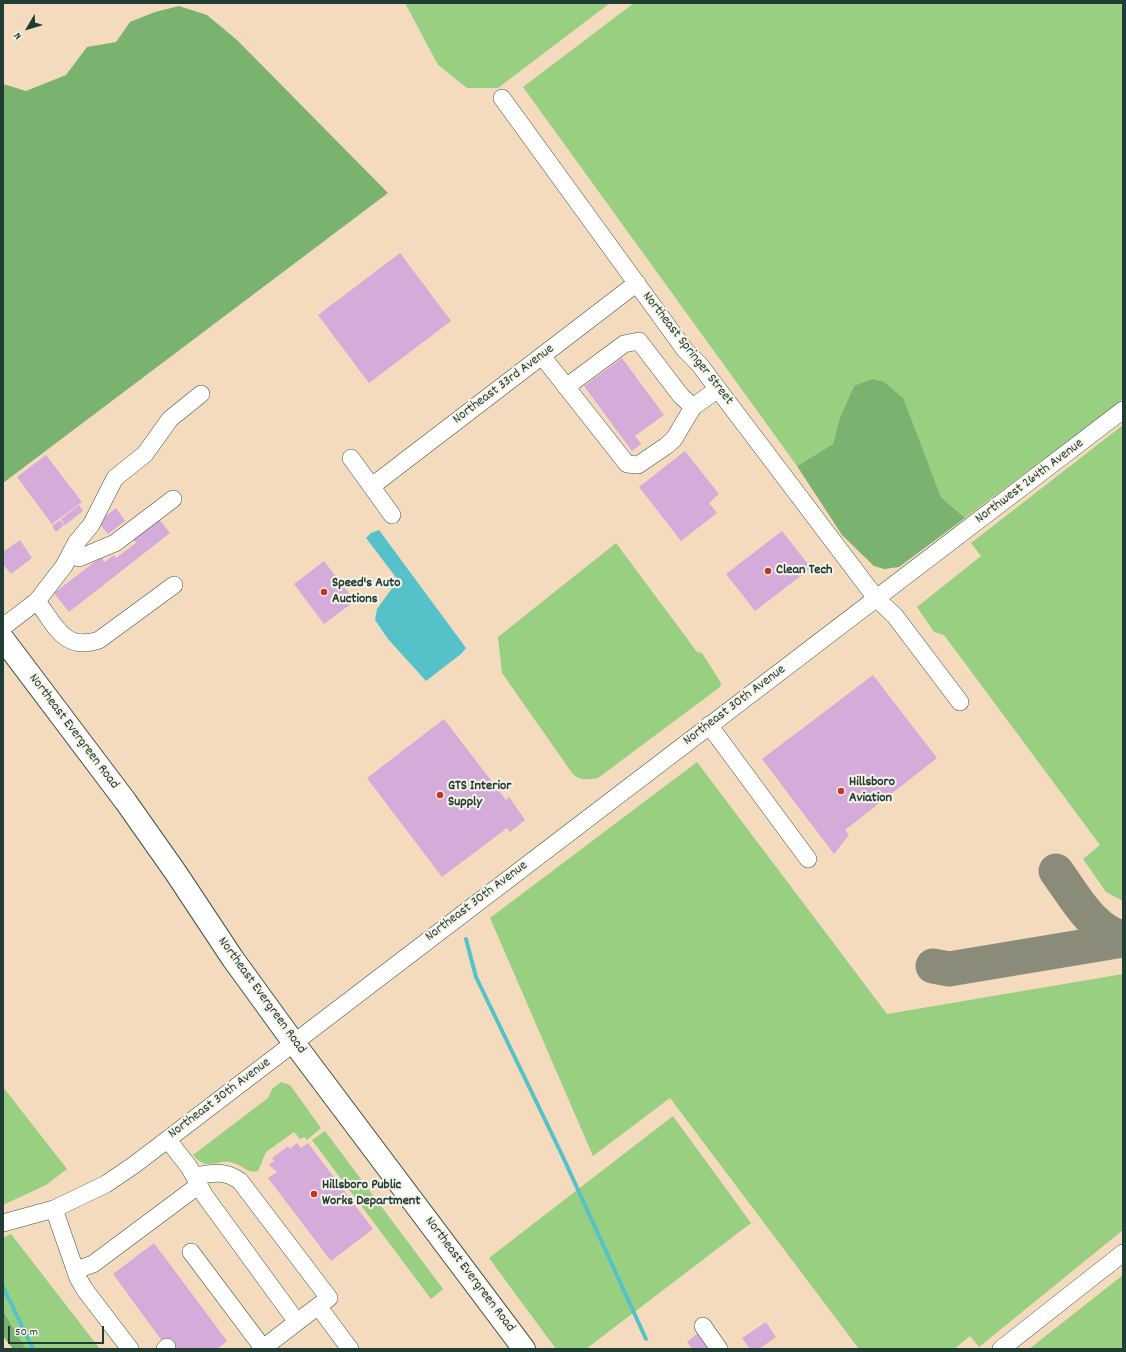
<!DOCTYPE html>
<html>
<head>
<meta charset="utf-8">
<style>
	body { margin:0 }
	#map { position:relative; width:1126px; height:1352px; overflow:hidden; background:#f4dbbe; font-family:Dekko,sans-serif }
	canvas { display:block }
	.frame { position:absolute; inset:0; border:4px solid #1f3d34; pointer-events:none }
	.north { position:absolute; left:8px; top:8px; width:40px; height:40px; -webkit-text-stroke:3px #f7f3e8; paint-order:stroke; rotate:232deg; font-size:11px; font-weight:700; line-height:16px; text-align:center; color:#1f3d34 }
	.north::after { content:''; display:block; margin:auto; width:14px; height:18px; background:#1f3d34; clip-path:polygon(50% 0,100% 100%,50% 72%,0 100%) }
	.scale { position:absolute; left:8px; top:1326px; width:96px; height:18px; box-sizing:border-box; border:2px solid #1f3d34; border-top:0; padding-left:5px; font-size:12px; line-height:14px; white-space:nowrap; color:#1f3d34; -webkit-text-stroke:3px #f7f3e8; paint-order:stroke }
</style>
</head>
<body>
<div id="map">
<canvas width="1126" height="1352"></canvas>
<div class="frame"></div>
<div class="north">N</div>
<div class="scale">50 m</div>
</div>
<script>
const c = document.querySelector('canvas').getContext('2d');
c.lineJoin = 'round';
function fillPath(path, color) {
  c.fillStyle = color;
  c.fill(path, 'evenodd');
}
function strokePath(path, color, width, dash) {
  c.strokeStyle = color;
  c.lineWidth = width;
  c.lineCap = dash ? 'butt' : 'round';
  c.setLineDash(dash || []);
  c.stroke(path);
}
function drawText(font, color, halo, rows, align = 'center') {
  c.font = font + ' Dekko,sans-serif';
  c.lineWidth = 4;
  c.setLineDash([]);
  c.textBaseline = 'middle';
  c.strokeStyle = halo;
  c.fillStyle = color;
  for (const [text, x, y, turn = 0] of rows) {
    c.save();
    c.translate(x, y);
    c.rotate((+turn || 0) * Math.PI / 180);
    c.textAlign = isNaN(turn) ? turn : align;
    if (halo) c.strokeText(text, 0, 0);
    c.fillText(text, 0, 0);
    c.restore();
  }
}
fillPath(new Path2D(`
	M 405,3 L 610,3 L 498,88 L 467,88 L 438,65 Z
	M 634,3 L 1123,3 L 1123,399 L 965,518 L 941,497 L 925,456 L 854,386 L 840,417 L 833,444 L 797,466 L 523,87 Z
	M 1123,425 L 1123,901 L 1106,892 L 1083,859 L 1100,845 L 944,635 L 934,632 L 917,607 L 981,556 L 971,543 Z
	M 616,543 L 697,652 L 702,653 L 721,683 L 720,687 L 598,778 C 587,779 581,782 572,773 L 502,673 L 498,637 Z
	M 697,762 L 887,1014 L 1123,974 L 1123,1230 L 979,1347 L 970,1336 L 954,1349 L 859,1349 L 670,1098 L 593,1156 L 490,918 Z
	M 281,1082 L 290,1085 L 321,1128 L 307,1140 L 304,1137 L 300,1139 L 294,1132 L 266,1152 L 258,1171 C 249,1174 244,1167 236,1164 C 217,1156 209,1174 193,1155 L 268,1098 L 272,1089 Z
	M 3,1087 L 67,1169 L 46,1185 L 3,1205 Z
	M 673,1116 L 751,1223 L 586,1349 L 556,1349 L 489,1258 Z
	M 325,1131 L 443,1289 L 431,1299 L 312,1140 Z
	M 11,1234 L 100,1349 L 26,1349 L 3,1311 L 3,1238 Z
	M 1123,1275 L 1123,1349 L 1029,1349 Z`), '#99cf81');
fillPath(new Path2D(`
	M 179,6 L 207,15 L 237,40 L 388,193 L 3,483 L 3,84 L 26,91 L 66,75 L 87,47 L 116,42 L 130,22 L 155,12 Z
	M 873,379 L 884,382 L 903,398 L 941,497 L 965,518 L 899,567 L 884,569 L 874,566 L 842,535 L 797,466 L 833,444 L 840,417 L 854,386 Z
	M 3,1311 L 26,1349 L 13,1349 L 3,1336 Z`), '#7ab26f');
fillPath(new Path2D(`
	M 379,530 L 466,648 L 461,654 L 426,681 L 388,639 L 375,620 L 377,609 L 398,580 L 366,538 L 371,533 Z`), '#55c2ca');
strokePath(new Path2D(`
	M 466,939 L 476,977 L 563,1157 L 646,1339
	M 3,1287 L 33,1349`), '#55c2ca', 4);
strokePath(new Path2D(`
	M 1056,871 C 1074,895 1092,931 1123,938
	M 933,966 L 949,969 L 1123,940`), '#8a8c79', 35);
fillPath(new Path2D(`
	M 400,253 L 451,321 L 369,383 L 318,315 Z
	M 622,358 L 664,415 L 635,436 L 641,444 L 632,451 L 584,386 Z
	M 685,451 L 719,494 L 709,503 L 717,513 L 681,541 L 639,487 Z
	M 46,455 L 82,502 L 52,524 L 17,477 Z
	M 79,505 L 83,511 L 65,525 L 61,519 Z
	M 116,508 L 125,521 L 108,534 L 98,522 Z
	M 159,519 L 170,533 L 69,612 L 54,593 L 101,557 L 105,562 L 114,555 L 116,558 L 136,543 L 133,539 Z
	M 60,520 L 64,525 L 56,532 L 52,526 Z
	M 782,531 L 811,568 L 755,611 L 726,574 Z
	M 20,540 L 32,558 L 11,574 L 3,564 L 3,552 Z
	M 324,561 L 355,601 L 324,624 L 294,584 Z
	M 873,675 L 937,758 L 845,830 L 849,835 L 834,854 L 762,759 Z
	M 444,719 L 506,800 L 509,797 L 525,820 L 510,832 L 507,828 L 442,877 L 367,778 Z
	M 297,1143 L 301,1148 L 308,1143 L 373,1229 L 331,1261 L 268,1178 L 277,1172 L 269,1165 L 274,1161 L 272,1158 L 288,1146 L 290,1149 Z
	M 154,1243 L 227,1341 L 217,1349 L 168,1349 L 113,1274 Z
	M 766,1322 L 776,1337 L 759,1349 L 750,1349 L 742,1338 Z
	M 698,1333 L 710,1349 L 692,1349 L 687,1342 Z`), '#d5abda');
const minor = new Path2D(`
	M 502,98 L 685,350 L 699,364 L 876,598 L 895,616 L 960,702
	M 542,356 L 627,464 L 638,465 L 666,446 L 674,439 L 693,407 L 718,389
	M 566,387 L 624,344 L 639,341 L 681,396 L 693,407
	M 351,458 L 392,515
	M 372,486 L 637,283
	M 70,555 L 79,558 L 115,543 L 173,499
	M 37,601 C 55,625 64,652 99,640 L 174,585
	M 3,627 L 37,601 L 64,566 L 76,543 L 91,525 L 115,478 L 145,454 L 170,419 L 201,394
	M 709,725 L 808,859
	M 168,1140 L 189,1167 L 205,1196 L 297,1322 L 262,1349
	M 194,1176 C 213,1173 224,1170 240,1181 L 329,1298 L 297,1322
	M 54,1209 L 78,1278 L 85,1290 L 130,1349
	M 3,1223 L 54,1209 L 106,1184 L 134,1165 L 1123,410
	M 191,1252 L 263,1348
	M 76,1270 L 93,1264 L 199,1185
	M 318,1306 L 350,1349
	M 703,1326 L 719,1349
	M 165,1349 L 167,1347
	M 1001,1349 L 1123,1253`);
const major = new Path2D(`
	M 3,639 L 126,802 L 176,873 L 233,959 L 294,1043 L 524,1349`);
strokePath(minor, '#3f5549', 18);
strokePath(major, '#3f5549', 24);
strokePath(minor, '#fff', 17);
strokePath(major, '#fff', 22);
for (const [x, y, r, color] of [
	[768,571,4,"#c8321e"],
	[324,592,4,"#c8321e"],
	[841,791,4,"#c8321e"],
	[440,795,4,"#c8321e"],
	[314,1194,4,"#c8321e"]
]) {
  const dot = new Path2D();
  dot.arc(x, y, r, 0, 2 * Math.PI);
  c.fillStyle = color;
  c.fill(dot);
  strokePath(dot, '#f7f3e8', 1.5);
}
drawText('14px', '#1f3d34', '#f7f3e8', [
	["Northeast Springer Street",687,349,52],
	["Northeast 33rd Avenue",504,385,-37],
	["Northwest 264th Avenue",1030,482,-37],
	["Northeast 30th Avenue",735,706,-37],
	["Northeast Evergreen Road",73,732,53],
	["Northeast 30th Avenue",477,902,-37],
	["Northeast Evergreen Road",261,996,54],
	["Northeast 30th Avenue",220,1099,-37],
	["Northeast Evergreen Road",469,1275,53]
]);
drawText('bold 14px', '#1f3d34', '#f7f3e8', [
	["Clean Tech",776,571],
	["Speed's Auto",332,584],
	["Auctions",332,600],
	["Hillsboro",849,783],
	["Aviation",849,799],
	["GTS Interior",448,787],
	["Supply",448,803],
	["Hillsboro Public",322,1186],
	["Works Department",322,1202]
], 'left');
</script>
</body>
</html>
